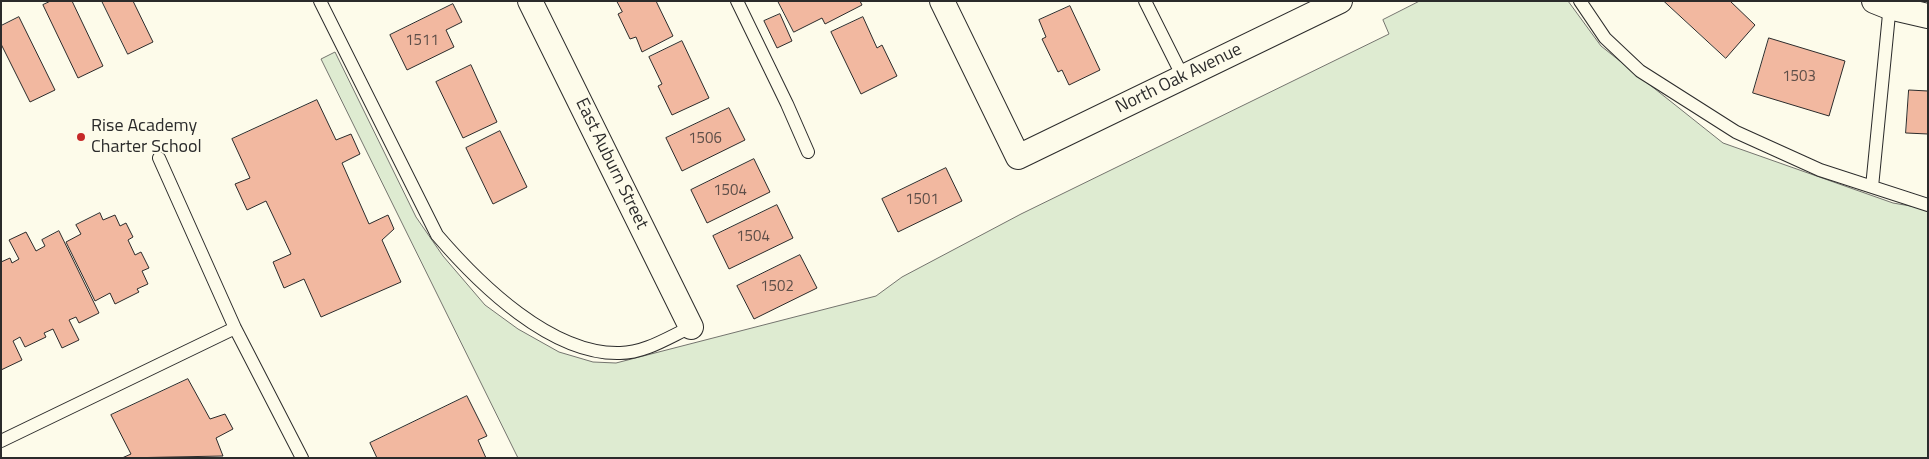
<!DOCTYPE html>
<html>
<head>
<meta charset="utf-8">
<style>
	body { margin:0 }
	#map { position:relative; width:1929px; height:459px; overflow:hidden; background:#fdfbea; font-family:"Titillium Web",sans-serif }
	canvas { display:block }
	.frame { position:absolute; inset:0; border:2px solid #2b2b2b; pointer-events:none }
</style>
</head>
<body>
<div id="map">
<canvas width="1929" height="459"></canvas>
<div class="frame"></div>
</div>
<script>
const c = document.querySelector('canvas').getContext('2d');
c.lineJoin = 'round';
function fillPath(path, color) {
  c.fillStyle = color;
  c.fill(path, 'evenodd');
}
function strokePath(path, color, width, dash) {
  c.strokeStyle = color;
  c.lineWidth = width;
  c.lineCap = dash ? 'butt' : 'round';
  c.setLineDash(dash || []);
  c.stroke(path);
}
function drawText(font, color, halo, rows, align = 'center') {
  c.font = font + ' "Titillium Web",sans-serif';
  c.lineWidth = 4;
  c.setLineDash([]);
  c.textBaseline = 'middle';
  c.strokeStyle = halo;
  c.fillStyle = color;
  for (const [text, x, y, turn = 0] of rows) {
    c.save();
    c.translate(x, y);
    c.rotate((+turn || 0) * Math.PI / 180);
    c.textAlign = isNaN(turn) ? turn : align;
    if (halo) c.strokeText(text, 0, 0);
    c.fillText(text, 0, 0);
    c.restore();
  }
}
const green = new Path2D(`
	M 1420,1 L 1568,1 L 1601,46 L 1723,143 L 1893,203 L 1928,209 L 1928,458 L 518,458 L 321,59 L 335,52 L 416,217 L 443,256 L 485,305 L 518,329 L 559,352 L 593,362 L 616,363 L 876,296 L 902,277 L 1021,214 L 1389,34 L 1383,20 Z`);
fillPath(green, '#deebd1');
strokePath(green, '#74746e', 1);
const building = new Path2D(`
	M 51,1 L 72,1 L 103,66 L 78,78 L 43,5 Z
	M 102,1 L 133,1 L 153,42 L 128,54 Z
	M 617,1 L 656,1 L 673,36 L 642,52 L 636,37 L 630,39 L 618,14 L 622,12 Z
	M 778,1 L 860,1 L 862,5 L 825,24 L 822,18 L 794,32 Z
	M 1664,1 L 1730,1 L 1755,25 L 1726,58 Z
	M 453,4 L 462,22 L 446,30 L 454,47 L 407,70 L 390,35 Z
	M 1070,6 L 1100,70 L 1069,85 L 1062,70 L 1058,72 L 1042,39 L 1046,37 L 1039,20 Z
	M 780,14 L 792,41 L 777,48 L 764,21 Z
	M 19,17 L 55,90 L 30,102 L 1,44 L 1,26 Z
	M 863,17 L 877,48 L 882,45 L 897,76 L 861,94 L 831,32 Z
	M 1769,38 L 1845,61 L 1829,116 L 1753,93 Z
	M 682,41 L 709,98 L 672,115 L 658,86 L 662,84 L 649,57 Z
	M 471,65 L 497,122 L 463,138 L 436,82 Z
	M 1909,90 L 1928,91 L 1928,134 L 1906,133 Z
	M 317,100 L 336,140 L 351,134 L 360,154 L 342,163 L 369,224 L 388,215 L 394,229 L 382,240 L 401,282 L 321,317 L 304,279 L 284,288 L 273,262 L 291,254 L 266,201 L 247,210 L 235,184 L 250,178 L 232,139 Z
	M 729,108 L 745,140 L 682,171 L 666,138 Z
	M 500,131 L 527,187 L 493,204 L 466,148 Z
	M 754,159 L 770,192 L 707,223 L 691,190 Z
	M 946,168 L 962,201 L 898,232 L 882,199 Z
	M 777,205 L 793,238 L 729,269 L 713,236 Z
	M 100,213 L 103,220 L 115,215 L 120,226 L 126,223 L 133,237 L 128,240 L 135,255 L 141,252 L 149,268 L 142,271 L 148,284 L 137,289 L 139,292 L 115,304 L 110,293 L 95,301 L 66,242 L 81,234 L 76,225 Z
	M 59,231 L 99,313 L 79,323 L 76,317 L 69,320 L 79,340 L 62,348 L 53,329 L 44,333 L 46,337 L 25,347 L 20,337 L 13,341 L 22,360 L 1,370 L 1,262 L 10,258 L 12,263 L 19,259 L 9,240 L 26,232 L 36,251 L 45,246 L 42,240 Z
	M 800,255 L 817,288 L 754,319 L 737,286 Z
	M 188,379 L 210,419 L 225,414 L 233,429 L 216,438 L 223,456 L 122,458 L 131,454 L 111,415 Z
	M 467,396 L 487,436 L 478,440 L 486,458 L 377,458 L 370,443 Z`);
fillPath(building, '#f2b8a0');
strokePath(building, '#2b2b2b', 1);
const lane = new Path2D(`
	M 320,1 L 437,235 C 479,284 551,355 620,353 C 645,353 669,337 691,327
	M 737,1 L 787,104 L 808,152
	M 1145,1 L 1183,77
	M 1580,1 L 1605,38 L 1640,71 L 1736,132 L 1820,170 L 1928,205
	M 159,158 L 235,328 L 302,458
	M 1872,187 L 1890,4
	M 1,441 L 235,328`);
const street = new Path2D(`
	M 530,1 L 691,327
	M 942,1 L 1018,157 L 1340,1
	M 1874,1 L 1889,7 L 1928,16`);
strokePath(lane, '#2b2b2b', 14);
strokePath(street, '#2b2b2b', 26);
strokePath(lane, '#fdfbea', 12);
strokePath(street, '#fdfbea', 24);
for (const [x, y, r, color] of [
	[81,137,5,"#c62828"]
]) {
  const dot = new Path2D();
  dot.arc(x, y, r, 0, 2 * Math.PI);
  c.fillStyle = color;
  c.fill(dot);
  strokePath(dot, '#fdfbea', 2);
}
drawText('15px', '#5d4e48', null, [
	["1511",422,41],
	["1503",1799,77],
	["1506",705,139],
	["1504",730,191],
	["1501",922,200],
	["1504",753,237],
	["1502",777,287]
]);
drawText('18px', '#2b2b2b', '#fdfbea', [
	["North Oak Avenue",1179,79,-26],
	["East Auburn Street",611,164,64]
]);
drawText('18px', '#2b2b2b', '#fdfbea', [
	["Rise Academy",91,127],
	["Charter School",91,148]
], 'left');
</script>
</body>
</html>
